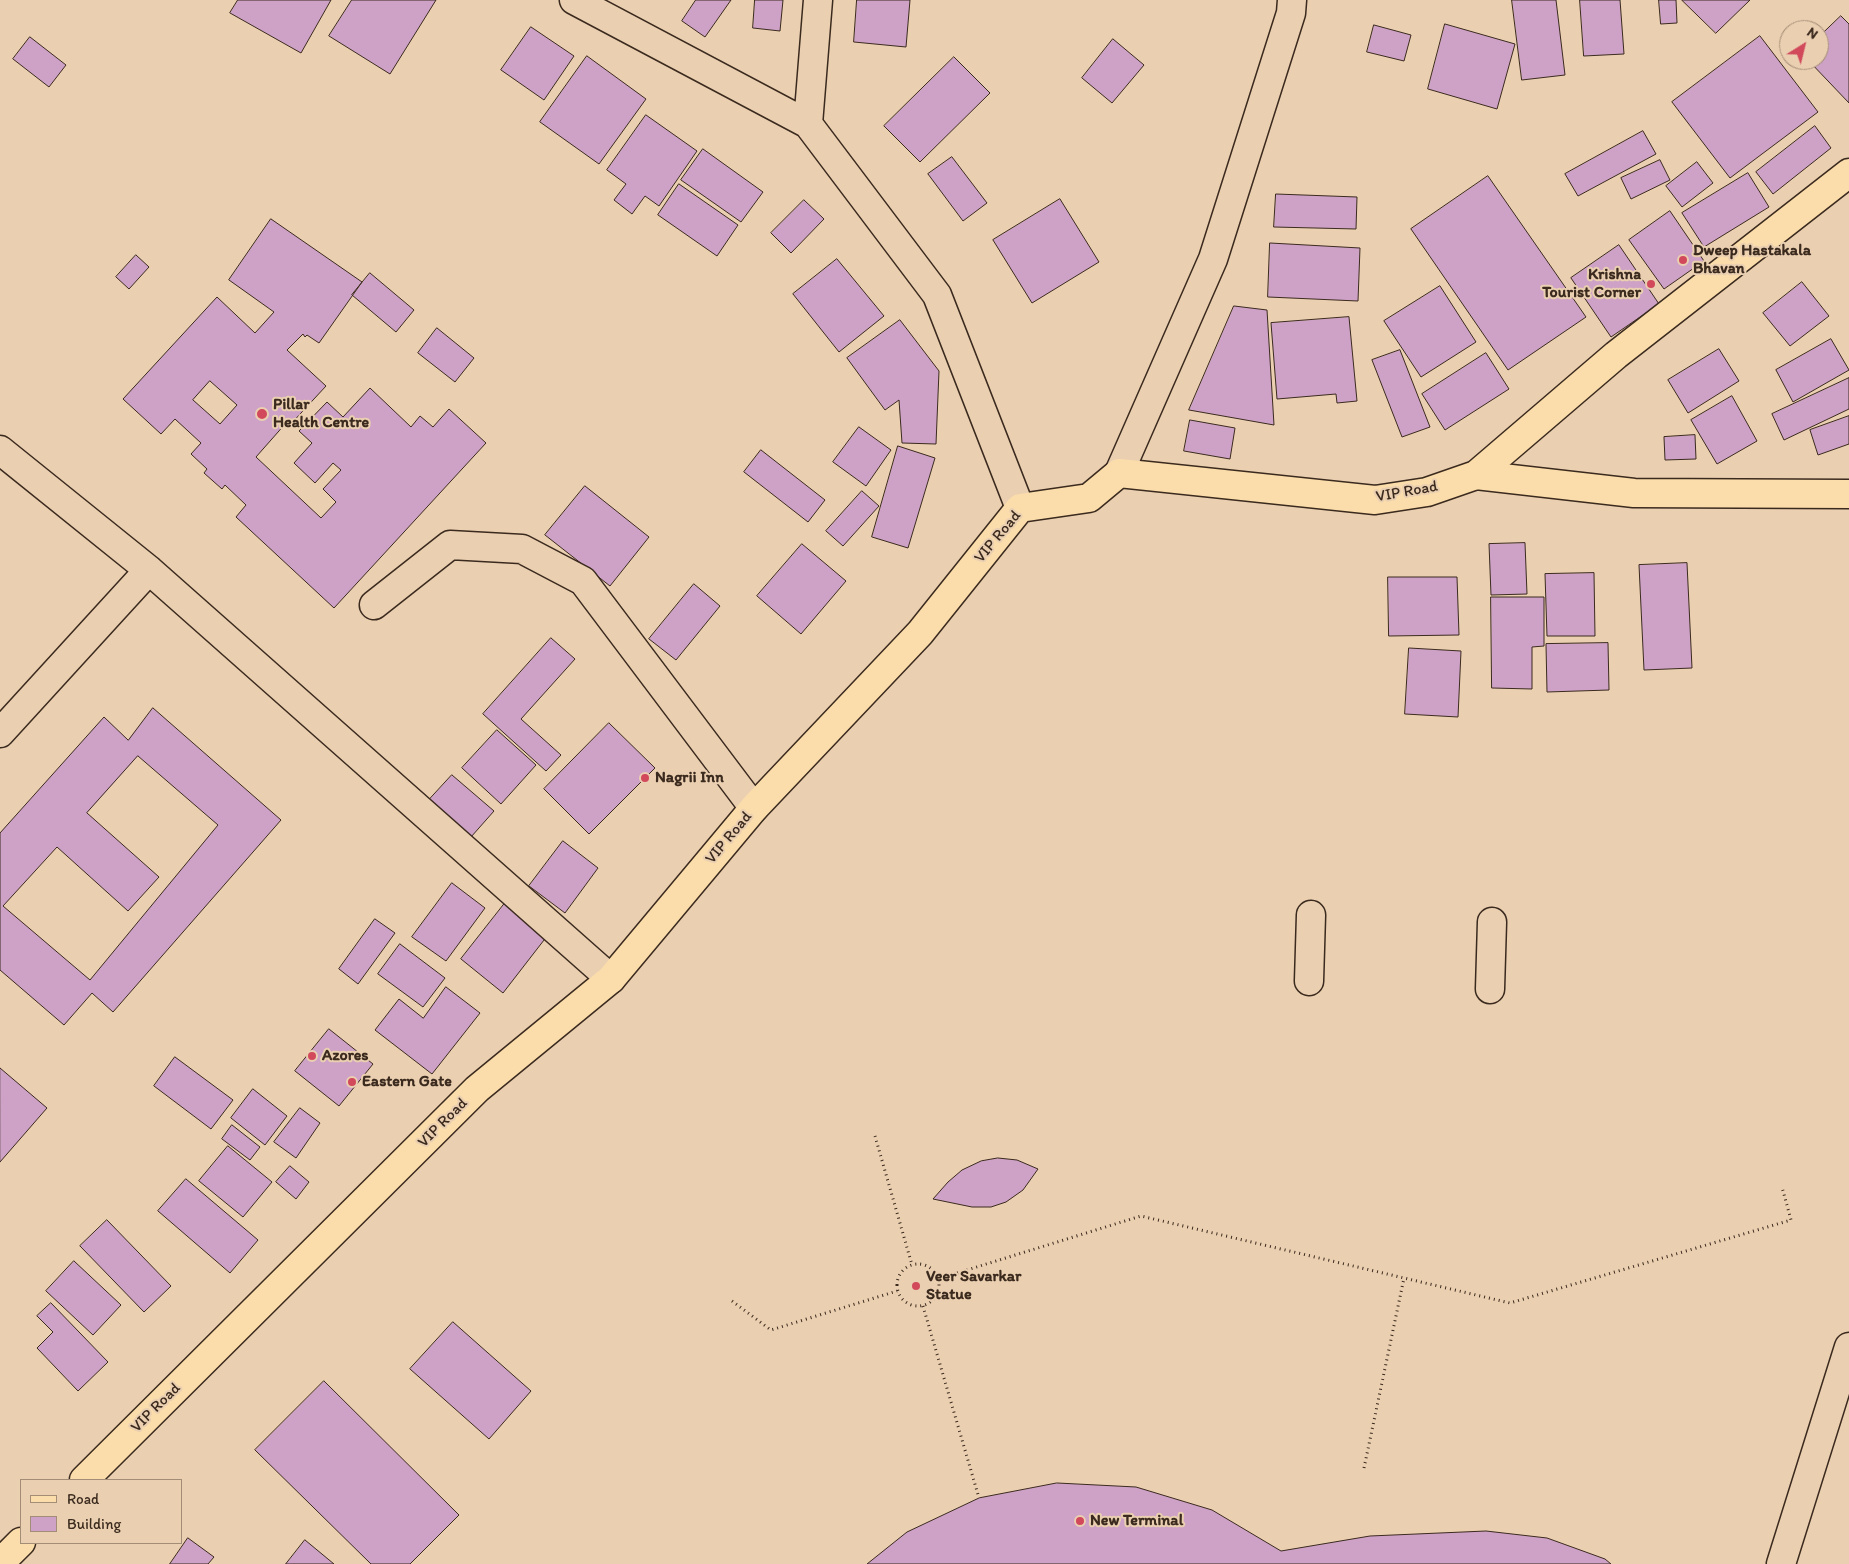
<!DOCTYPE html>
<html>
<head>
<meta charset="utf-8">
<style>
	body { margin:0 }
	#map { position:relative; width:1849px; height:1564px; overflow:hidden; background:#eacfb1; font-family:Itim,sans-serif }
	canvas { display:block }
	.legend { position:absolute; left:20px; top:1479px; width:162px; height:65px; box-sizing:border-box; background:#eacfb1; border:1px solid #a48d76; margin:0; padding:6px 9px; list-style:none; font-size:15px; color:#3b2a1e }
	.legend li { display:flex; align-items:center; gap:10px; height:25px }
	.legend b { width:25px; border:1px solid #a48d76 }
	.north { position:absolute; left:1779px; top:20px; width:50px; height:50px; box-sizing:border-box; background:#eacfb1; border:1px solid #a48d76; border-radius:50%; rotate:36deg; font-size:14px; font-weight:700; line-height:20px; text-align:center; color:#3b2a1e }
	.north::after { content:''; display:block; margin:auto; width:18px; height:22px; background:#d1495b; clip-path:polygon(50% 0,100% 100%,50% 72%,0 100%) }
</style>
</head>
<body>
<div id="map">
<canvas width="1849" height="1564"></canvas>
<ul class="legend">
<li><b style="height:6px;background:#fbddab"></b>Road</li>
<li><b style="height:14px;background:#cda2c6"></b>Building</li>
</ul>
<div class="north">N</div>
</div>
<script>
const c = document.querySelector('canvas').getContext('2d');
c.lineJoin = 'round';
function fillPath(path, color) {
  c.fillStyle = color;
  c.fill(path, 'evenodd');
}
function strokePath(path, color, width, dash) {
  c.strokeStyle = color;
  c.lineWidth = width;
  c.lineCap = dash ? 'butt' : 'round';
  c.setLineDash(dash || []);
  c.stroke(path);
}
function drawText(font, color, halo, rows, align = 'center') {
  c.font = font + ' Itim,sans-serif';
  c.lineWidth = 4;
  c.setLineDash([]);
  c.textBaseline = 'middle';
  c.strokeStyle = halo;
  c.fillStyle = color;
  for (const [text, x, y, turn = 0] of rows) {
    c.save();
    c.translate(x, y);
    c.rotate((+turn || 0) * Math.PI / 180);
    c.textAlign = isNaN(turn) ? turn : align;
    if (halo) c.strokeText(text, 0, 0);
    c.fillText(text, 0, 0);
    c.restore();
  }
}
const building = new Path2D(`
	M 238,0 L 331,0 L 301,53 L 230,13 Z
	M 352,0 L 436,0 L 390,74 L 329,36 Z
	M 696,0 L 731,0 L 705,37 L 682,21 Z
	M 755,0 L 783,0 L 780,31 L 753,28 Z
	M 857,0 L 910,0 L 906,47 L 854,42 Z
	M 1512,0 L 1556,0 L 1565,75 L 1522,80 Z
	M 1580,0 L 1620,0 L 1624,54 L 1584,56 Z
	M 1659,0 L 1676,0 L 1677,23 L 1661,24 Z
	M 1682,0 L 1750,0 L 1716,33 Z
	M 1841,16 L 1849,24 L 1849,103 L 1808,60 L 1819,60 L 1819,37 Z
	M 1445,24 L 1515,44 L 1497,109 L 1428,89 Z
	M 1374,25 L 1411,35 L 1404,61 L 1367,52 Z
	M 531,27 L 574,56 L 544,100 L 501,70 Z
	M 1760,36 L 1818,112 L 1730,178 L 1672,102 Z
	M 30,37 L 66,65 L 49,87 L 13,59 Z
	M 1113,39 L 1144,65 L 1112,103 L 1082,78 Z
	M 587,56 L 646,99 L 599,164 L 540,122 Z
	M 954,57 L 990,93 L 920,162 L 884,126 Z
	M 646,115 L 697,151 L 659,206 L 645,196 L 632,214 L 614,200 L 626,184 L 607,170 Z
	M 1815,126 L 1831,148 L 1773,194 L 1756,172 Z
	M 1643,131 L 1656,154 L 1578,196 L 1565,174 Z
	M 703,149 L 763,192 L 741,222 L 681,180 Z
	M 952,157 L 987,203 L 963,221 L 928,174 Z
	M 1660,160 L 1670,180 L 1631,199 L 1621,178 Z
	M 1697,162 L 1713,183 L 1682,207 L 1666,186 Z
	M 1748,173 L 1769,207 L 1704,247 L 1682,213 Z
	M 1488,176 L 1586,317 L 1508,370 L 1411,229 Z
	M 679,184 L 738,225 L 717,256 L 658,215 Z
	M 1276,194 L 1357,197 L 1356,229 L 1274,227 Z
	M 1060,199 L 1099,262 L 1032,303 L 993,240 Z
	M 804,200 L 824,219 L 791,253 L 771,233 Z
	M 1670,211 L 1704,261 L 1664,289 L 1629,240 Z
	M 271,219 L 362,282 L 319,343 L 307,335 L 305,337 L 303,334 L 287,350 L 326,386 L 289,426 L 286,423 L 256,457 L 321,518 L 336,502 L 323,489 L 341,470 L 333,463 L 315,483 L 294,463 L 312,443 L 299,431 L 327,402 L 343,417 L 370,388 L 411,427 L 420,416 L 433,427 L 449,409 L 486,443 L 334,608 L 236,517 L 246,505 L 225,485 L 222,489 L 204,473 L 207,469 L 191,454 L 201,443 L 175,419 L 161,434 L 123,399 L 217,297 L 255,333 L 274,312 L 229,280 ZM 210,381 L 237,405 L 220,424 L 193,400 Z
	M 1270,243 L 1360,248 L 1358,301 L 1268,297 Z
	M 1619,245 L 1659,304 L 1611,337 L 1571,278 Z
	M 136,255 L 149,267 L 129,289 L 116,277 Z
	M 837,259 L 884,316 L 839,352 L 793,294 Z
	M 370,273 L 414,310 L 396,332 L 352,295 Z
	M 1802,282 L 1829,316 L 1790,346 L 1763,313 Z
	M 1440,286 L 1476,342 L 1421,377 L 1384,321 Z
	M 1234,306 L 1267,310 L 1274,425 L 1189,410 Z
	M 1349,317 L 1357,401 L 1337,403 L 1336,394 L 1277,399 L 1271,323 Z
	M 900,320 L 939,371 L 936,444 L 902,443 L 899,400 L 885,410 L 847,358 Z
	M 437,328 L 474,358 L 455,382 L 418,353 Z
	M 1831,339 L 1849,370 L 1793,402 L 1776,370 Z
	M 1719,349 L 1739,381 L 1688,413 L 1668,380 Z
	M 1400,350 L 1430,427 L 1402,437 L 1372,360 Z
	M 1486,353 L 1509,389 L 1445,430 L 1422,394 Z
	M 1849,378 L 1849,409 L 1784,440 L 1772,414 Z
	M 1732,396 L 1757,441 L 1717,464 L 1691,420 Z
	M 1849,416 L 1849,444 L 1818,455 L 1810,430 Z
	M 1190,420 L 1235,428 L 1230,459 L 1184,451 Z
	M 859,427 L 891,450 L 866,486 L 833,462 Z
	M 1695,435 L 1696,459 L 1665,460 L 1664,437 Z
	M 898,446 L 935,458 L 908,548 L 872,537 Z
	M 761,450 L 825,500 L 808,522 L 744,472 Z
	M 585,486 L 649,537 L 610,586 L 545,535 Z
	M 862,491 L 879,506 L 843,546 L 826,531 Z
	M 1525,543 L 1527,594 L 1491,595 L 1489,544 Z
	M 802,544 L 846,581 L 801,634 L 757,596 Z
	M 1687,563 L 1692,668 L 1644,670 L 1639,565 Z
	M 1594,573 L 1595,636 L 1547,636 L 1545,574 Z
	M 1388,577 L 1457,577 L 1459,635 L 1389,636 Z
	M 694,584 L 720,606 L 676,660 L 649,639 Z
	M 1491,597 L 1544,597 L 1544,646 L 1532,647 L 1532,689 L 1492,688 Z
	M 551,638 L 575,659 L 521,719 L 561,755 L 546,771 L 483,714 Z
	M 1608,643 L 1609,690 L 1547,692 L 1546,644 Z
	M 1409,648 L 1461,651 L 1458,717 L 1405,714 Z
	M 153,708 L 281,820 L 113,1012 L 92,993 L 64,1025 L 0,970 L 0,833 L 104,717 L 128,740 ZM 138,756 L 218,825 L 90,980 L 3,906 L 57,847 L 128,911 L 159,877 L 87,813 Z
	M 609,723 L 655,768 L 589,834 L 544,789 Z
	M 497,730 L 536,765 L 501,804 L 462,768 Z
	M 452,775 L 494,811 L 471,837 L 429,800 Z
	M 563,841 L 598,868 L 565,913 L 529,886 Z
	M 452,883 L 485,908 L 446,961 L 412,937 Z
	M 509,898 L 551,931 L 503,993 L 461,959 Z
	M 375,919 L 395,933 L 358,984 L 339,969 Z
	M 400,944 L 445,978 L 423,1007 L 378,974 Z
	M 446,987 L 480,1013 L 432,1074 L 375,1030 L 399,999 L 423,1018 Z
	M 329,1029 L 373,1064 L 339,1106 L 295,1071 Z
	M 175,1057 L 233,1100 L 211,1129 L 154,1086 Z
	M 0,1068 L 47,1108 L 0,1162 Z
	M 253,1089 L 287,1116 L 265,1145 L 231,1118 Z
	M 300,1108 L 320,1123 L 296,1158 L 274,1142 Z
	M 232,1125 L 260,1147 L 250,1160 L 222,1139 Z
	M 228,1146 L 272,1182 L 243,1217 L 199,1181 Z
	M 998,1158 L 1017,1160 L 1038,1169 L 1023,1190 L 1006,1202 L 991,1207 L 972,1207 L 933,1199 L 948,1182 L 962,1170 L 981,1161 Z
	M 290,1166 L 309,1182 L 296,1199 L 276,1182 Z
	M 186,1179 L 258,1240 L 230,1273 L 158,1211 Z
	M 107,1220 L 171,1286 L 144,1312 L 80,1246 Z
	M 74,1261 L 121,1305 L 93,1335 L 46,1291 Z
	M 51,1303 L 108,1362 L 78,1391 L 37,1348 L 53,1332 L 37,1316 Z
	M 453,1322 L 531,1391 L 489,1439 L 410,1369 Z
	M 324,1381 L 459,1515 L 410,1564 L 371,1564 L 255,1450 Z
	M 1057,1483 L 1136,1487 L 1212,1510 L 1281,1551 L 1370,1536 L 1486,1531 L 1547,1538 L 1605,1559 L 1611,1564 L 867,1564 L 907,1532 L 979,1498 Z
	M 188,1538 L 214,1557 L 208,1564 L 170,1564 Z
	M 305,1540 L 334,1564 L 286,1564 Z`);
fillPath(building, '#cda2c6');
strokePath(building, '#3b2a1e', 1);
const minor = new Path2D(`
	M 574,0 L 808,124 L 937,295 L 1020,508
	M 808,124 L 818,0
	M 0,450 L 149,570 L 611,979
	M 1119,473 L 1213,259 L 1291,13 L 1292,0
	M 374,605 L 450,545 L 522,549 L 583,581 L 754,808
	M 0,733 L 149,570
	M 1309,981 L 1311,915
	M 1490,989 L 1492,922
	M 1781,1564 L 1849,1347`);
const major = new Path2D(`
	M 1476,475 L 1634,493 L 1849,494`);
const highway = new Path2D(`
	M 84,1480 L 477,1089 L 611,979 L 754,808 L 920,633 L 1020,508 L 1089,498 L 1119,473 L 1375,500 L 1427,492 L 1476,475 L 1616,355 L 1849,173
	M 0,1563 L 21,1542`);
strokePath(minor, '#3b2a1e', 31);
strokePath(major, '#3b2a1e', 31);
strokePath(highway, '#3b2a1e', 31);
strokePath(new Path2D(`
	M 875,1136 L 912,1265
	M897 1285a21 21 0 1 1 42 0a21 21 0 1 1-42 0Z
	M 938,1279 L 1141,1216 L 1510,1303 L 1791,1220 L 1782,1187
	M 732,1301 L 771,1330 L 897,1291
	M 923,1306 L 979,1498
	M 1364,1468 L 1404,1278`), '#3b2a1e', 3, [1, 4]);
strokePath(minor, '#eacfb1', 28);
strokePath(major, '#fbddab', 28);
strokePath(highway, '#fbddab', 28);
for (const [x, y, r, color] of [
	[1683,260,5,"#d1495b"],
	[1651,284,5,"#d1495b"],
	[262,414,6,"#d1495b"],
	[645,778,5,"#d1495b"],
	[312,1056,5,"#d1495b"],
	[352,1082,5,"#d1495b"],
	[916,1286,5,"#d1495b"],
	[1080,1521,5,"#d1495b"]
]) {
  const dot = new Path2D();
  dot.arc(x, y, r, 0, 2 * Math.PI);
  c.fillStyle = color;
  c.fill(dot);
  strokePath(dot, '#eacfb1', 2);
}
drawText('bold 16px', '#3b2a1e', '#eacfb1', [
	["Dweep Hastakala",1693,251],
	["Bhavan",1693,269],
	["Krishna",1641,275,"right"],
	["Tourist Corner",1641,293,"right"],
	["Pillar",273,405],
	["Health Centre",273,423],
	["Nagrii Inn",655,778],
	["Azores",322,1056],
	["Eastern Gate",362,1082],
	["Veer Savarkar",926,1277],
	["Statue",926,1295],
	["New Terminal",1090,1521]
], 'left');
drawText('16px', '#3b2a1e', '#eacfb1', [
	["VIP Road",1407,492,-10],
	["VIP Road",998,537,-50],
	["VIP Road",729,838,-50],
	["VIP Road",443,1123,-45],
	["VIP Road",156,1408,-45]
]);
</script>
</body>
</html>
